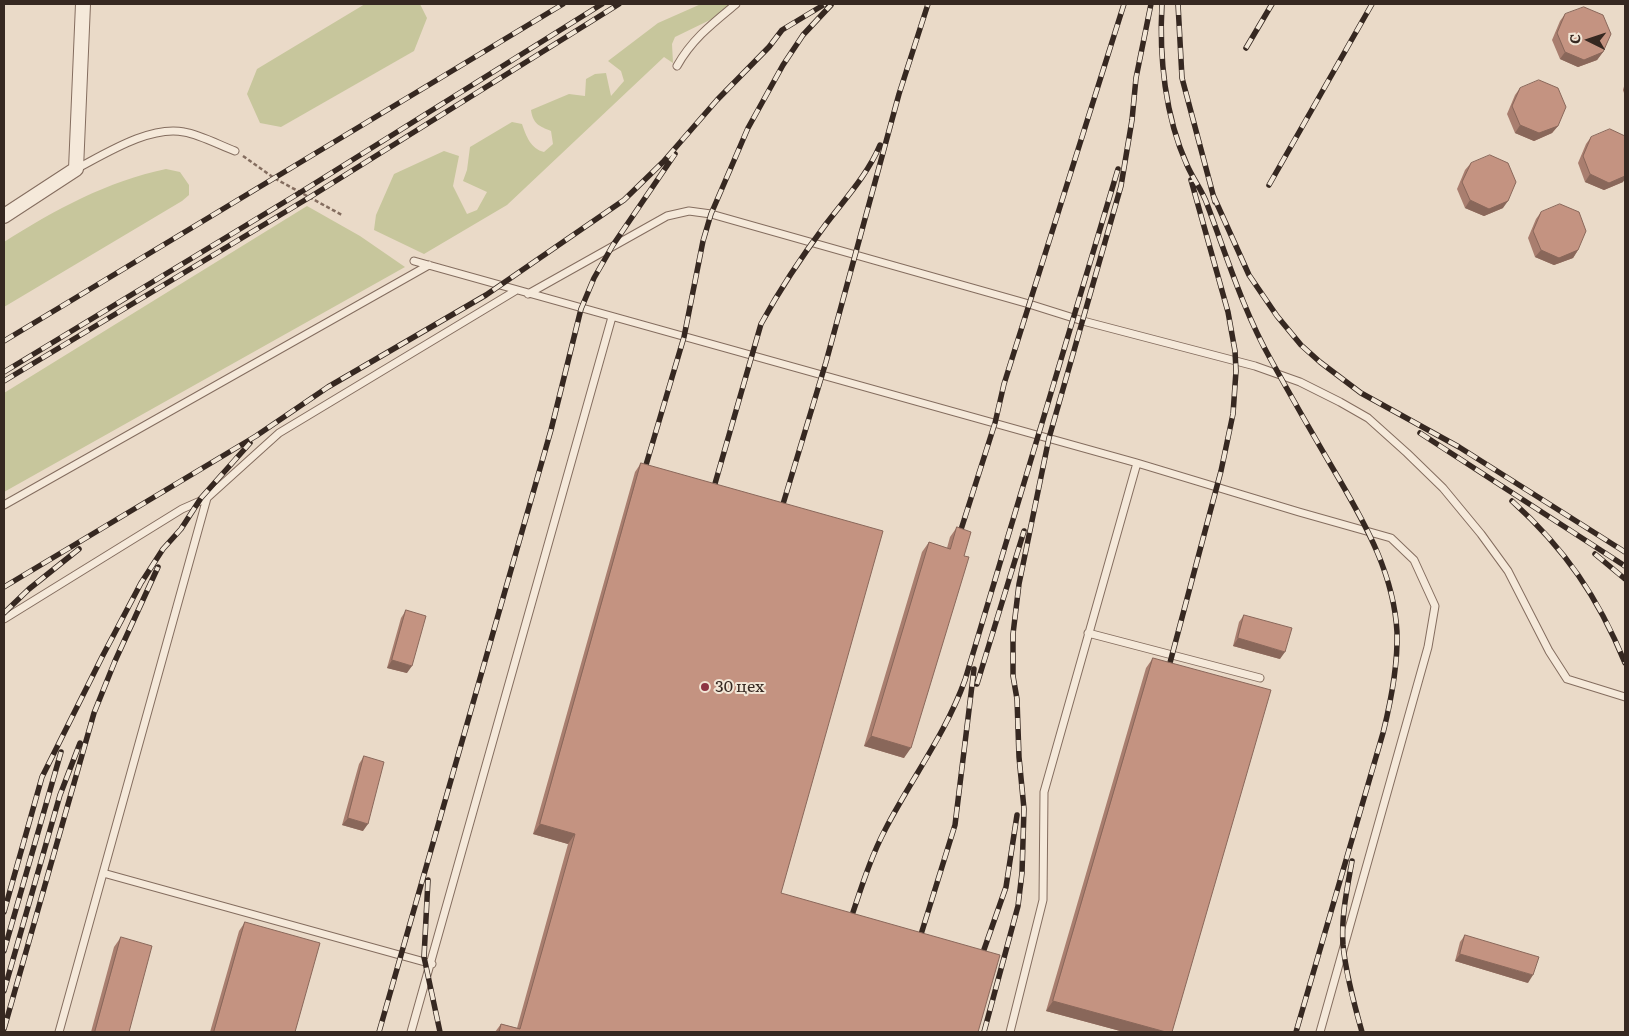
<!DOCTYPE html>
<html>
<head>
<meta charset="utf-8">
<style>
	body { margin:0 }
	#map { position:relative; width:1629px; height:1036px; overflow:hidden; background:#eadac8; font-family:Literata,serif }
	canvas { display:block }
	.frame { position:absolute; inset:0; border:5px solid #362821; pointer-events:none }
	.north { position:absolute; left:1564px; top:15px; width:50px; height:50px; -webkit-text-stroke:4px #f2e6d6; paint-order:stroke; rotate:274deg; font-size:14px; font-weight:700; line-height:20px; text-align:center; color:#362821 }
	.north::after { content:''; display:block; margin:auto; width:18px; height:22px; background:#362821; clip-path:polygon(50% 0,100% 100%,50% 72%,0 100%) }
</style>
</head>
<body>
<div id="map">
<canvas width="1629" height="1036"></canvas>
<div class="frame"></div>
<div class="north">С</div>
</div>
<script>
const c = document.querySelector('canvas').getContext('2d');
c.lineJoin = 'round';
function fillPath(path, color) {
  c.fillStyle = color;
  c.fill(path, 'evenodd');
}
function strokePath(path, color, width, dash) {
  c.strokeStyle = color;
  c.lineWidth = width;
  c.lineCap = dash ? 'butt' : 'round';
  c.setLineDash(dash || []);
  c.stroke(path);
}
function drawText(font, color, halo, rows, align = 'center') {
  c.font = font + ' Literata,serif';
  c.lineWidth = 4;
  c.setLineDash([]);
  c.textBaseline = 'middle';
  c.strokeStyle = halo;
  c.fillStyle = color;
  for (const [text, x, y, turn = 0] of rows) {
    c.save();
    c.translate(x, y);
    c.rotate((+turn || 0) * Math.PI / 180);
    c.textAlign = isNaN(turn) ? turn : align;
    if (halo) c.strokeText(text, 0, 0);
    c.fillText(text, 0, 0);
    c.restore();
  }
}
fillPath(new Path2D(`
	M 365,4 L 420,4 L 427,18 L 414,51 L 281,127 L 260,123 L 247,94 L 257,69 Z
	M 701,4 L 731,4 L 712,19 L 675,37 L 672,44 L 673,63 L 664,57 L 507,205 L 424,254 L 374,230 L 376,215 L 394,174 L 444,151 L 459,156 L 453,186 L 467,214 L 477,210 L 487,192 L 463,181 L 467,170 L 470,147 L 512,122 L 522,124 C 526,136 531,149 544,152 L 553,144 L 551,131 C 539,126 533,124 531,110 L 569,94 L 585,96 L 586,79 L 595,74 L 606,73 L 611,96 L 624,81 L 621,71 L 608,61 L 658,23 Z
	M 166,169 L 180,172 L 189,185 L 189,195 L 182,201 L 4,307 L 4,242 C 54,210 108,181 166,169 Z
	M 307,206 L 360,236 L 405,267 L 4,492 L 4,393 Z`), '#c7c69c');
const service = new Path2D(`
	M 677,66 C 692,39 713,23 736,4
	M 76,169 C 105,154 150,125 184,132 C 201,135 219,145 235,151
	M 414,261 L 1137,463 L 1299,512 L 1391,538 L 1414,560 L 1435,606 L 1428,647 L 1320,1032
	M 528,294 L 667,216 L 689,211 L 711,214 L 1029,304 L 1083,321 L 1255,366 L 1300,382 L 1340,402 L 1368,418 L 1407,453 L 1443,488 L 1481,534 L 1508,571 L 1549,651 L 1567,679 L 1625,697
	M 4,505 L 429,265
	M 4,619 L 182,509 L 207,498
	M 1088,633 L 1260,678
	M 103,873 L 432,964
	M 59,1032 L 207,498 L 279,433 L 515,291
	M 411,1032 L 612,317
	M 1010,1032 L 1043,900 L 1044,792 L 1137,463`);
const minor = new Path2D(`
	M 4,216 L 76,169 L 83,4`);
strokePath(service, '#846d5f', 9);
strokePath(minor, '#846d5f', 16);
strokePath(new Path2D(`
	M 243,156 L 274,178 L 342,215`), '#846d5f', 2.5, [4, 2.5]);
strokePath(service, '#f5e9da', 7);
strokePath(minor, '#f5e9da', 14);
const rail = new Path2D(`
	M 1162,4 C 1159,57 1165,116 1187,165 C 1193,179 1202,190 1207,204 C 1227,257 1243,310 1271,360 C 1293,400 1316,440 1339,479 C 1367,527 1394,576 1397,632 C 1398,665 1391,701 1383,733 L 1296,1032
	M 1178,4 L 1182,78 L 1215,202
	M 1246,48 L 1272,4
	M 1269,185 L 1372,4
	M 1213,195 L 1249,275 L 1277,316 L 1301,345 L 1320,362 L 1361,393 L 1459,447 L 1625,552
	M 4,341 L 563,4
	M 4,372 L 301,192 L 602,4
	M 4,381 L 310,197 L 619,4
	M 1420,433 L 1625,566
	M 643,475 L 684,337 L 703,241 L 711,214 L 748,128 L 783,65 L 803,35 L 831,5
	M 712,494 L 761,324 C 780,289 802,256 826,224 C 845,199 868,174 880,145
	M 1512,501 C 1565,549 1598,597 1625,663
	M 780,514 L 826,362 L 899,94 L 928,4
	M 958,539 L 995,423 L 1004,384 L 1124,4
	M 1595,554 L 1625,579
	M 4,587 L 256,436 L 328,387 L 486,295 L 624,200 L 663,162 L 717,100 L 769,47 L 782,30 L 825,4
	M 4,613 L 29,589 L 79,549
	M 1167,674 L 1221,471 L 1233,414 L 1236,371 L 1235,351 L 1228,312 L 1191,180
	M 977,684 L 1024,531
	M 1352,861 C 1347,889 1341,917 1343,945 C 1346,975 1354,1004 1362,1032
	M 428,880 L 424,957 L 440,1032
	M 4,912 L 42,777 L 102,657 L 141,583 L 163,549 L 181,529 L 201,498 L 250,443
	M 849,924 C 860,892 870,858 886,828 C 912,778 946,733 965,680 L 1118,169
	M 918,944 L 955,825 L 974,669
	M 4,951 L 61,752
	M 980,961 L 1006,887 L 1017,815
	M 4,991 L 60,795 L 80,743
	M 4,1029 L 94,713 L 115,661 L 158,567
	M 379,1032 L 551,430 L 581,309 L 594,278 L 613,245 L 675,154
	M 984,1032 L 1018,906 L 1022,873 L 1024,809 L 1019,757 L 1017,699 L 1013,676 L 1013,634 L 1019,584 L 1049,438 L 1121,186 L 1132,120 L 1136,78 L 1151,4`);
strokePath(rail, '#362821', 5.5);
strokePath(rail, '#f2e6d6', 4, [11]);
fillPath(new Path2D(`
	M 1565,14 L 1603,52 L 1597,60 L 1578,67 L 1560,59 L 1552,40 L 1560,21 Z
	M 1625,83 L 1625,96 L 1623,90 Z
	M 1520,88 L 1558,126 L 1552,133 L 1534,141 L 1515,133 L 1507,114 L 1515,95 Z
	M 1591,137 L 1623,182 L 1604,190 L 1585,182 L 1578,163 L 1586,144 Z
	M 1471,163 L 1503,208 L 1484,216 L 1465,208 L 1457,189 L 1465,170 Z
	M 1541,212 L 1578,250 L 1573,258 L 1554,265 L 1535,257 L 1528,238 L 1536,219 Z
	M 641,463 L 781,893 L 978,1032 L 495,1032 L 501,1024 L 517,1028 L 568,844 L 533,834 L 635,472 Z
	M 957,527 L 904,758 L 864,746 L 922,552 L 929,542 L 947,548 L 950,537 Z
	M 406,610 L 407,673 L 387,668 L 401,618 Z
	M 1244,615 L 1280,659 L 1233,646 L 1239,622 Z
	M 1153,658 L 1172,1032 L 1124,1032 L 1046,1011 L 1146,668 Z
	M 364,756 L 363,831 L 342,825 L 359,764 Z
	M 245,922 L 295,1032 L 210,1032 L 239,931 Z
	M 1465,935 L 1528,983 L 1455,961 L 1460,942 Z
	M 121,937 L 129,1032 L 91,1032 L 114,947 Z`), '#a97e6f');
fillPath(new Path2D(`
	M 1565,52 L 1603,52 L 1597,60 L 1578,67 L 1560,59 Z
	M 1520,125 L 1558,126 L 1552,133 L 1534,141 L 1515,133 Z
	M 1590,174 L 1625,176 L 1625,179 L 1623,182 L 1604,190 L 1585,182 Z
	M 1470,200 L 1508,201 L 1503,208 L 1484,216 L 1465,208 Z
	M 1541,250 L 1578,250 L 1573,258 L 1554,265 L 1535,257 Z
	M 1238,638 L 1285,652 L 1280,659 L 1233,646 Z
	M 392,660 L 412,666 L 407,673 L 387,668 Z
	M 871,736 L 911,748 L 904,758 L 864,746 Z
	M 348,818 L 368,824 L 363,831 L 342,825 Z
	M 540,824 L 575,834 L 568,844 L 533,834 Z
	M 1460,954 L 1533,975 L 1528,983 L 1455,961 Z
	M 1053,1001 L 1166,1032 L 1124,1032 L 1046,1011 Z`), '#89675a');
const building = new Path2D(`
	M 1584,7 L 1603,15 L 1611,34 L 1603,52 L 1584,60 L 1565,52 L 1557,33 L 1565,14 Z
	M 1539,80 L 1558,88 L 1566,107 L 1558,126 L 1539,133 L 1520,125 L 1512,106 L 1520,88 Z
	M 1610,129 L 1625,136 L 1625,176 L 1609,183 L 1590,174 L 1583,156 L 1591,137 Z
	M 1490,155 L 1508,163 L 1516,182 L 1508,201 L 1489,209 L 1470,200 L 1462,182 L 1471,163 Z
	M 1560,204 L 1579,212 L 1586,231 L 1578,250 L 1559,258 L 1541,250 L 1533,231 L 1541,212 Z
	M 641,463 L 883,531 L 781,893 L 1000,955 L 978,1032 L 499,1032 L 501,1024 L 520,1029 L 575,834 L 540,824 Z
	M 957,527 L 971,532 L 964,556 L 969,557 L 911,748 L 871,736 L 929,542 L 950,549 Z
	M 406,610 L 426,616 L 412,666 L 392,660 Z
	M 1244,615 L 1292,628 L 1285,652 L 1238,638 Z
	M 1153,658 L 1271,690 L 1172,1032 L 1166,1032 L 1053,1001 Z
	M 364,756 L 384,762 L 368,824 L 348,818 Z
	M 245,922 L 320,943 L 295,1032 L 214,1032 Z
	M 1465,935 L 1539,957 L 1533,975 L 1460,954 Z
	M 121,937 L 152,946 L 129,1032 L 95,1032 Z`);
fillPath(building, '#c49381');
strokePath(building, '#89675a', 1);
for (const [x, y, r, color] of [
	[705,687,5,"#8d3543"]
]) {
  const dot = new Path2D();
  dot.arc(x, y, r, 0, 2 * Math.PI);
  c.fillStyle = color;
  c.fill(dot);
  strokePath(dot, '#f2e6d6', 2);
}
drawText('16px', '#362821', '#f2e6d6', [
	["30 цех",715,687]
], 'left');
</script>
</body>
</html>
